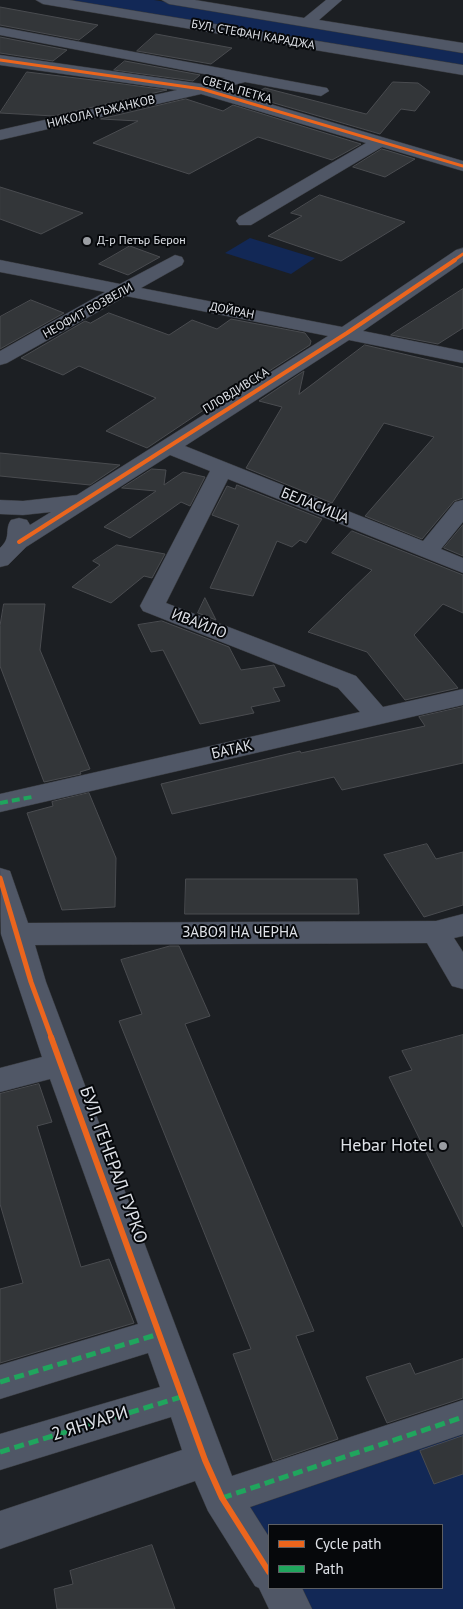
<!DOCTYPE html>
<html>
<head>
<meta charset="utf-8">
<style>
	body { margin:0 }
	#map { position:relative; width:463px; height:1609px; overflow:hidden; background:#1c1f23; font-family:"PT Sans",sans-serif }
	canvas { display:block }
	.legend { position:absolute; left:268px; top:1524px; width:175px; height:65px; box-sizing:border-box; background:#06080b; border:1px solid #5d5f63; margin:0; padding:6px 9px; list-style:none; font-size:15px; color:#dfe2e8 }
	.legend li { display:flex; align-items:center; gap:10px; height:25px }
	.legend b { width:25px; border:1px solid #5d5f63 }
</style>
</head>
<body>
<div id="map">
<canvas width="463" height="1609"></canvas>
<ul class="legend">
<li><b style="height:6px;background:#eb651d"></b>Cycle path</li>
<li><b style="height:6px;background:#20a55d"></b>Path</li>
</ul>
</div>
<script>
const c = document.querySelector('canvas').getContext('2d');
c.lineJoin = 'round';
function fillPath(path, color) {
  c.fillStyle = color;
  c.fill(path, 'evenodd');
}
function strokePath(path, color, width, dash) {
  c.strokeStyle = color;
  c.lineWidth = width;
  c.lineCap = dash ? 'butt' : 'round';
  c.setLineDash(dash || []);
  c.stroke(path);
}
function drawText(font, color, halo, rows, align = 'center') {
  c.font = font + ' "PT Sans",sans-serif';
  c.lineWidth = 4;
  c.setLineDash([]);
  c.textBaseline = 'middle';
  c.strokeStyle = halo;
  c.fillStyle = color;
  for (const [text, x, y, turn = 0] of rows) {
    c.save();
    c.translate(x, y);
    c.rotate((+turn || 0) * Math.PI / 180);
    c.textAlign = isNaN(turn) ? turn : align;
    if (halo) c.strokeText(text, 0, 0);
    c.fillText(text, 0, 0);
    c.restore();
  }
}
fillPath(new Path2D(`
	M 63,0 L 154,0 L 463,51 L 463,65 Z
	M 250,238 L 315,258 L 291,274 L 225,253 Z
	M 463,1417 L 463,1609 L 293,1609 L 280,1588 L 442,1588 L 442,1525 L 269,1525 L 269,1571 L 222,1498 Z`), '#122856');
const building = new Path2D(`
	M 0,7 L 98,25 L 79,40 L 0,25 Z
	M 156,34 L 232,48 L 211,64 L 137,51 Z
	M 0,37 L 67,50 L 53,61 L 0,53 Z
	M 125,61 L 200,75 L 193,81 L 114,70 Z
	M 27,72 L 101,81 L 167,90 L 54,116 L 0,113 Z
	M 393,82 L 418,83 L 430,92 L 415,111 L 401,109 L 380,134 L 250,96 L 265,88 L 366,114 Z
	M 186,99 L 223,111 L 233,105 L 361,144 L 332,160 L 258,137 L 189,174 L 93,143 L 138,121 L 101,119 Z
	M 382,149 L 389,151 L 415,159 L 385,177 L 353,167 Z
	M 0,187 L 83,213 L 41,234 L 0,219 Z
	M 320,195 L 405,222 L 341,261 L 268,236 L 302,216 L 291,213 Z
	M 130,246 L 160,257 L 128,275 L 99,264 Z
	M 463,289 L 463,328 L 438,344 L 391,335 Z
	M 31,300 L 64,313 L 0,349 L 0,317 Z
	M 109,313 L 169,335 L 192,320 L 217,329 L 231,319 L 305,333 L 311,341 L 310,345 L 233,394 L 229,393 L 147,448 L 106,431 L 156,398 L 79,366 L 63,375 L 21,358 L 85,321 L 90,323 Z
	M 365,345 L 463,368 L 463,498 L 454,501 L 422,539 L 365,516 L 434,437 L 384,423 L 332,503 L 246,468 L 282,407 L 259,401 L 304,371 L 299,394 Z
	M 0,453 L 120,465 L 90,485 L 0,476 Z
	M 152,469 L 166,470 L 164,485 L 183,472 L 205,477 L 190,506 L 181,502 L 130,538 L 104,527 L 156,491 L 122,488 Z
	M 237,485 L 322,519 L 306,543 L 300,540 L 292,547 L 277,541 L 253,596 L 210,588 L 239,525 L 212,515 L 227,486 L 235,489 Z
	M 463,525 L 463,556 L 444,548 Z
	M 352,531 L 463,575 L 463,613 L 443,604 L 414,635 L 458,688 L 405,700 L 367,652 L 308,632 L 372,570 L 332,553 Z
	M 117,545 L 165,554 L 152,578 L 144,576 L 111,603 L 72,587 L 100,565 L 93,561 Z
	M 205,598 L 216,620 L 198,613 Z
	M 4,604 L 45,604 L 40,650 L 90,769 L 80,772 L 81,774 L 44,782 L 0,666 L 0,626 Z
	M 162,621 L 229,647 L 241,670 L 274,665 L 285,686 L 273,688 L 280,701 L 251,707 L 254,713 L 200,724 L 163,650 L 151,652 L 138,625 Z
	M 463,707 L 463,763 L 342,790 L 334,777 L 172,814 L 161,784 L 300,751 L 301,753 L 425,726 L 419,717 Z
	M 89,793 L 116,858 L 115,907 L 62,910 L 27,813 L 53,806 L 52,802 Z
	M 427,844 L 436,859 L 463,852 L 463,905 L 424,917 L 384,855 Z
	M 186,879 L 357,879 L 359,914 L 185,914 Z
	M 170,946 L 179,946 L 210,1016 L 185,1024 L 314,1331 L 296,1336 L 338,1439 L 273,1461 L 233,1354 L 251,1349 L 119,1021 L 142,1014 L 121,960 Z
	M 463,1035 L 463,1227 L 389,1077 L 412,1070 L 402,1051 Z
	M 39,1084 L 52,1122 L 37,1126 L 81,1267 L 109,1259 L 134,1323 L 0,1363 L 0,1289 L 23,1283 L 0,1204 L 0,1094 Z
	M 463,1359 L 463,1398 L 387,1423 L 366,1377 L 410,1363 L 415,1374 Z
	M 463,1436 L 463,1474 L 434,1484 L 420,1451 Z
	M 152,1545 L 175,1609 L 57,1609 L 54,1589 L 73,1584 L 70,1571 Z`);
fillPath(building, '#333639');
strokePath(building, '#4a4c50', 1);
const minor = new Path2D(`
	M 36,0 L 69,0 L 463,65 L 463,75 L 43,4 Z
	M 162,0 L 195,0 L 304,18 L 326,0 L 342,0 L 319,20 L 463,43 L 463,53 L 169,4 Z
	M 0,27 L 327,88 L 329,91 L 321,96 L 245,82 L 219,89 L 463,161 L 463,171 L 382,147 L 251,225 L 239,225 L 236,221 L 239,217 L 366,143 L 201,94 L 0,140 L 0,130 L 177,90 L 0,65 L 0,55 L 202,84 L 225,78 L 0,35 Z
	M 463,248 L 463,262 L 363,331 L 463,351 L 463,363 L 349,340 L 185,446 L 423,541 L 455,502 L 463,500 L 463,522 L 441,549 L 463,558 L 463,573 L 228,479 L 166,603 L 356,676 L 383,707 L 463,689 L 463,705 L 0,812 L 0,794 L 360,712 L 338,688 L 143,611 L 140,606 L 210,471 L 170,455 L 26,547 L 8,565 L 0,567 L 0,548 C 12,537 4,530 11,520 L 19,518 L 27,520 L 30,525 L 51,512 L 23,515 L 0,514 L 0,500 L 23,501 L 77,495 L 328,336 L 126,296 L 7,363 L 0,365 L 0,351 L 105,292 L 0,272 L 0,260 L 120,284 L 175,255 L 182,257 L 184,261 L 182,265 L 141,288 L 342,327 L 456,250 Z
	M 0,868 L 10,871 L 28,923 L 436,921 L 463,914 L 463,936 L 454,938 L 463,952 L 463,989 L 452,986 L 427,943 L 35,945 L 46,982 L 232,1476 L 463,1400 L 463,1434 L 250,1507 L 269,1537 L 269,1588 L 302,1588 L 312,1609 L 269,1609 L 259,1588 L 255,1586 L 208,1511 L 195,1481 L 0,1549 L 0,1511 L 182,1450 L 171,1417 L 0,1470 L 0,1434 L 160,1387 L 148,1353 L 0,1399 L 0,1365 L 138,1324 L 50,1079 L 0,1092 L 0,1068 L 42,1057 L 1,934 Z`);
strokePath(minor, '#383a3e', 1);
fillPath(minor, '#505766');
strokePath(new Path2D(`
	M 0,803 L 32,797`), '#20a55d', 4, [8, 4]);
strokePath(new Path2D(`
	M 0,1382 L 159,1334
	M 0,1452 L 181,1397
	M 222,1498 L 463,1417`), '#20a55d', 5, [10, 5]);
strokePath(new Path2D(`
	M 0,60 L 202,89 L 463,166
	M 453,261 L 463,254`), '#eb651d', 3);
strokePath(new Path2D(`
	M 19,542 L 347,333 L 455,260`), '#eb651d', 4);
strokePath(new Path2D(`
	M 0,878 L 31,982 L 52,1039`), '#eb651d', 5);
strokePath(new Path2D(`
	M 51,1037 L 205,1460 L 222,1498 L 269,1572`), '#eb651d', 6);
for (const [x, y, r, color] of [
	[87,241,5,"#9b9ea3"],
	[443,1146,5,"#9b9ea3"]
]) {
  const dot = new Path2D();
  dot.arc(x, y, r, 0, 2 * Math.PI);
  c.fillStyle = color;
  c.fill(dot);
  strokePath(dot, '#06080b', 2);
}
drawText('12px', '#dfe2e8', '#06080b', [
	["БУЛ. СТЕФАН КАРАДЖА",253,35,10],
	["СВЕТА ПЕТКА",237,90,16],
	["НИКОЛА РЪЖАНКОВ",101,112,-13],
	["НЕОФИТ БОЗВЕЛИ",88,311,-29],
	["ДОЙРАН",232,311,11],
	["ПЛОВДИВСКА",236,391,-32]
]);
drawText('12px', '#dfe2e8', '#06080b', [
	["Д-р Петър Берон",97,241]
], 'left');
drawText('15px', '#dfe2e8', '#06080b', [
	["БЕЛАСИЦА",315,506,22],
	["ИВАЙЛО",199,624,21],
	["БАТАК",232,750,-13],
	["ЗАВОЯ НА ЧЕРНА",240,933]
]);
drawText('18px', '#dfe2e8', '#06080b', [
	["Hebar Hotel",433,1146]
], 'right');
drawText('18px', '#dfe2e8', '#06080b', [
	["БУЛ. ГЕНЕРАЛ ГУРКО",113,1165,70],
	["2 ЯНУАРИ",90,1424,-17]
]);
</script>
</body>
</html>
